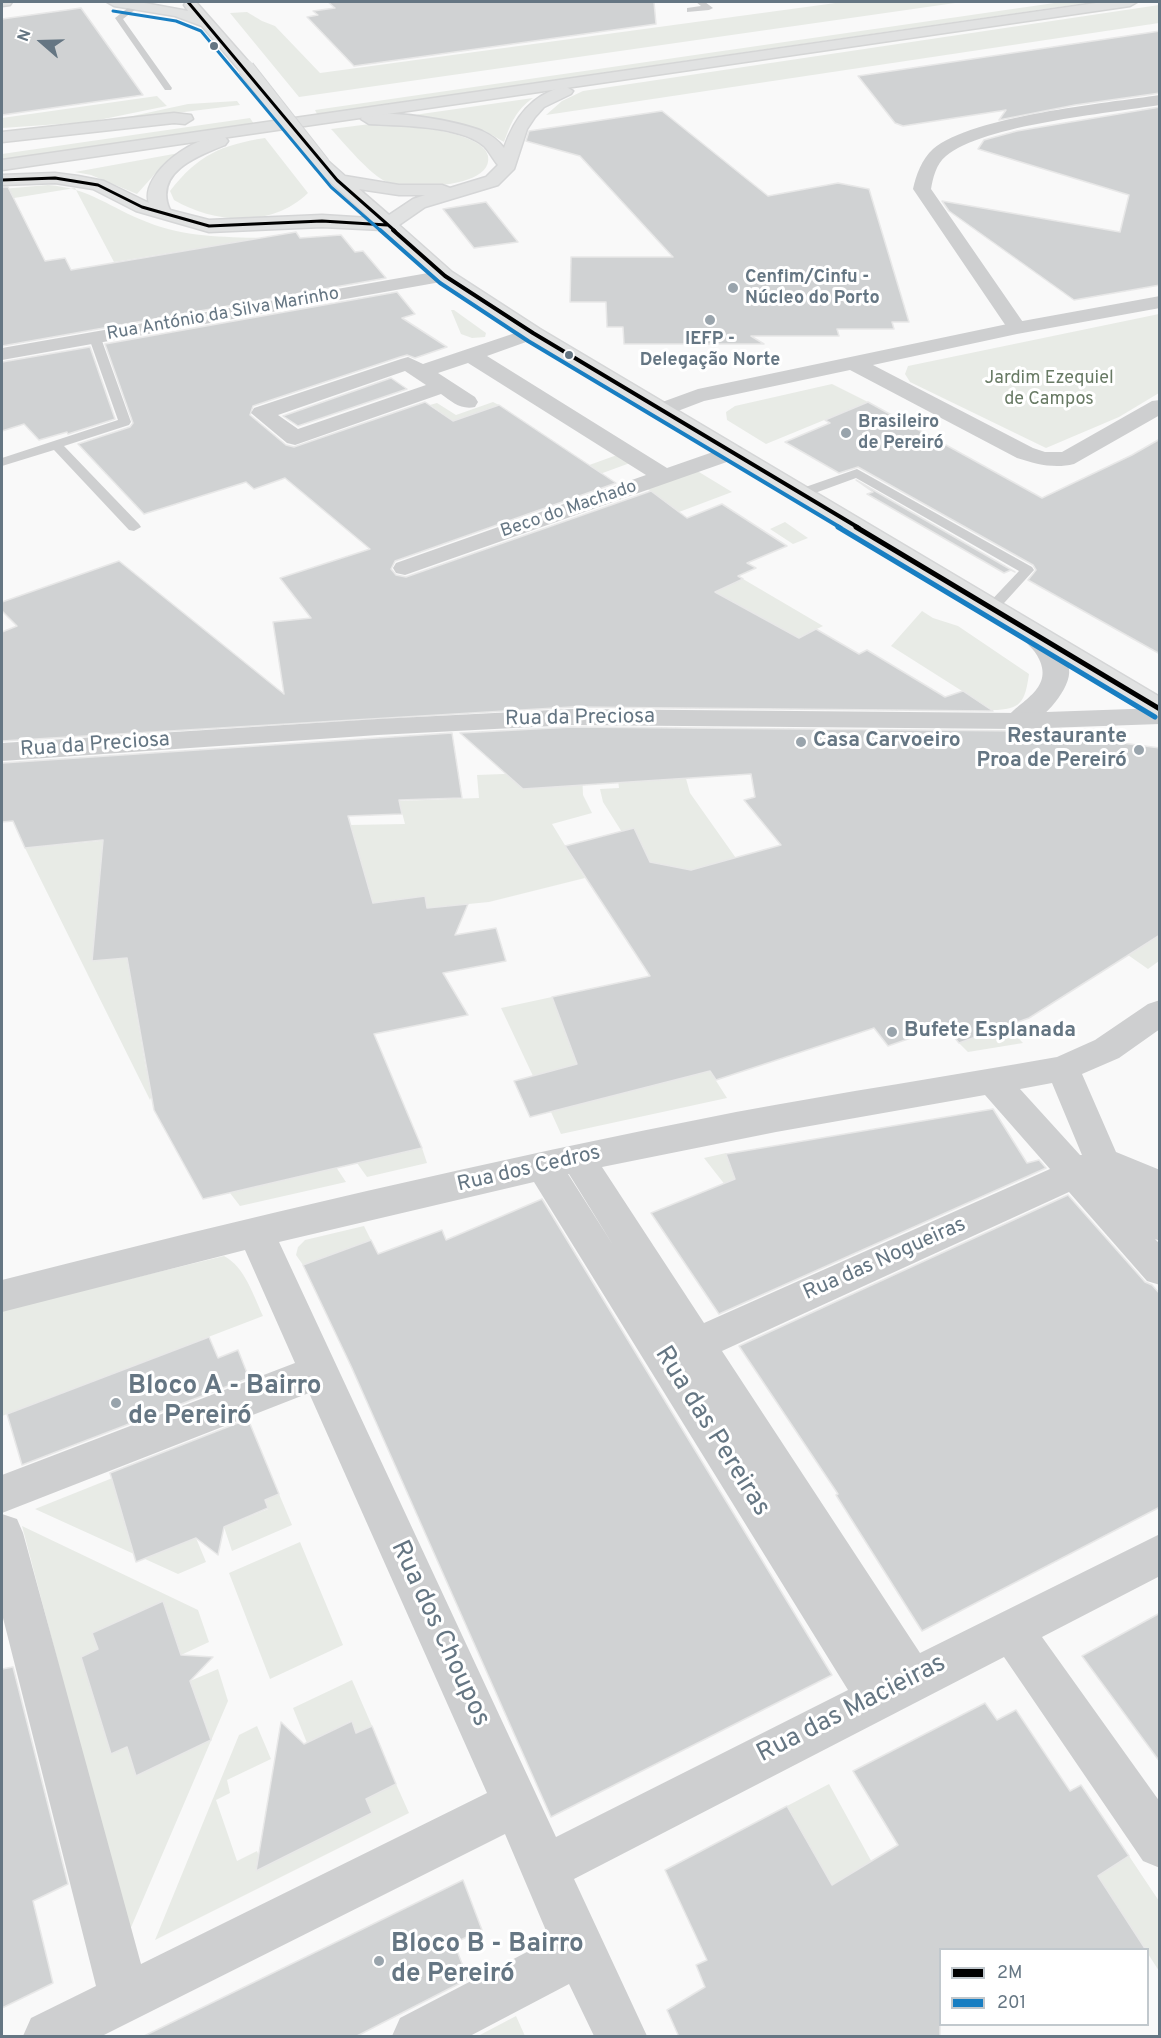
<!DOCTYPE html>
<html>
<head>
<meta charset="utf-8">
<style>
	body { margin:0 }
	#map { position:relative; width:1161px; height:2038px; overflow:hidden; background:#f9f9f9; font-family:Overpass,sans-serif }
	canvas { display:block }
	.frame { position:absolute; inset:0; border:3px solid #657683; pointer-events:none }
	.legend { position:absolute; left:939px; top:1948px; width:210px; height:78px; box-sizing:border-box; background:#fff; border:2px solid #c1c8cd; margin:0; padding:8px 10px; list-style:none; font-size:18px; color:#657683 }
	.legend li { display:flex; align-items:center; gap:12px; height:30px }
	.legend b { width:30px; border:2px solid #c1c8cd }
	.north { position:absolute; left:12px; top:12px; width:60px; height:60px; -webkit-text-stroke:4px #fff; paint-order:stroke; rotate:290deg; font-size:16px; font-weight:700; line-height:24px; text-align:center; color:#657683 }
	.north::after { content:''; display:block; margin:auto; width:21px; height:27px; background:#657683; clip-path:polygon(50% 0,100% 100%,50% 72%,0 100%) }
</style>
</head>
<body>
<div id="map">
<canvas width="1161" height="2038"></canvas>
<div class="frame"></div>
<ul class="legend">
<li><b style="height:8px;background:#000"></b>2M</li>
<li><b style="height:8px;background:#187ec2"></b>201</li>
</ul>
<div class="north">N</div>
</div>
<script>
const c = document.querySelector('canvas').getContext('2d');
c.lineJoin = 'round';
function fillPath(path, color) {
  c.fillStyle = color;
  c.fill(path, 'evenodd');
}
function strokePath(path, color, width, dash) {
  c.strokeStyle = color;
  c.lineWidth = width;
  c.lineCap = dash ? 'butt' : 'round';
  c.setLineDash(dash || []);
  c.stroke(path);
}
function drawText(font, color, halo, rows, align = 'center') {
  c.font = font + ' Overpass,sans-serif';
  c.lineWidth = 6;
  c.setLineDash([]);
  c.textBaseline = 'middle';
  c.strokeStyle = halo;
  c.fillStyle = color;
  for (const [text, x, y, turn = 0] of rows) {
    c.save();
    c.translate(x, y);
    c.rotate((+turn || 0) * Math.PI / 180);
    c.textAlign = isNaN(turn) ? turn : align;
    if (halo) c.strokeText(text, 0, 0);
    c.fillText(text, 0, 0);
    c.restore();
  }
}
fillPath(new Path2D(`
	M 843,2 L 962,2 L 299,97 L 230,13 L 247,12 L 262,21 L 275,26 L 320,73 Z
	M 1061,2 L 1093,2 L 317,114 L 315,110 Z
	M 1159,5 L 1159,23 L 546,115 L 562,101 L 583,91 Z
	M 157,96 L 167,106 L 89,122 L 2,128 L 2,118 Z
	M 533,98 C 516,110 511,123 504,142 L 485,131 L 414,115 Z
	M 237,101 L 240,105 L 105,122 L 188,104 Z
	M 250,118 L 254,124 L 2,160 L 2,154 Z
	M 378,123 C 400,125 483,130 488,156 C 494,189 406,190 387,182 C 370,175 344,143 331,129 Z
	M 265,138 L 308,193 C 272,228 215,224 174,200 L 170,191 C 198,155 221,145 265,138 Z
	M 179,153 L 162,166 L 137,194 L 91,175 L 75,172 Z
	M 48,185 C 90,188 110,208 147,222 C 184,237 223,237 262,238 L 114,262 L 75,188 L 2,200 L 2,189 Z
	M 454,310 L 486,333 L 485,337 L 472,338 L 461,334 L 451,310 Z
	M 1159,314 L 1159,393 L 1119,417 L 1046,448 L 910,382 L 905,374 L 908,366 Z
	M 832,384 L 868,402 L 766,444 L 727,420 L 726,412 L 735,406 Z
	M 493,402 L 499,405 L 453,421 L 430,405 L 437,403 L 456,415 Z
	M 617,455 L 630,463 L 485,516 L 473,507 Z
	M 694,469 L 732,492 L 679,512 L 646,488 Z
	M 785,522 L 808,538 L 793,544 L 770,529 Z
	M 743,579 L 823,626 L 798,638 L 715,592 Z
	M 922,611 L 933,618 L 958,626 L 1029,674 C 1025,702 1021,710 992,710 L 891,646 Z
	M 673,732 L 690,793 L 738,861 L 654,883 L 603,802 L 600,789 L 619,788 L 618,780 Z
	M 582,771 L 583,795 L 592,813 L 552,824 L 585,878 L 489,902 L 427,908 L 425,896 L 373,903 L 350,825 L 405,824 L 399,801 L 479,798 L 477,775 Z
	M 248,827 L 103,847 L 92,961 L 336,938 L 386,1063 L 158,976 L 131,982 L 146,1068 L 165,1064 L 150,1100 L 25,848 Z
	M 1159,935 L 1159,961 L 1148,969 L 1128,955 Z
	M 552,997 L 554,1002 L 631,1052 L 533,1076 L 501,1008 Z
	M 1007,1026 L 1023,1043 L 968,1052 L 959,1043 Z
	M 697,1051 L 727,1098 L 561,1134 L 551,1112 Z
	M 422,1148 L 427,1163 L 367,1177 L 357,1163 Z
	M 726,1153 L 751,1218 L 704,1158 Z
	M 336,1167 L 346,1182 L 240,1206 L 230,1193 Z
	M 364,1226 L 371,1240 L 303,1265 L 296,1255 L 298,1247 L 305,1240 Z
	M 224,1256 C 245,1267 253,1295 263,1316 L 2,1416 L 2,1310 Z
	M 250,1423 L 260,1448 L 119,1503 L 133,1551 L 151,1556 L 196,1538 L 206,1562 L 178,1574 L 35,1509 Z
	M 279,1494 L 292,1525 L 232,1551 L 224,1527 L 268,1509 L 265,1500 Z
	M 22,1526 L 198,1610 L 209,1642 L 181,1655 L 150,1607 L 92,1633 L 98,1649 L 111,1754 L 127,1747 L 136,1775 L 197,1746 L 206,1725 L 190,1681 L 218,1669 L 228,1701 L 129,1932 Z
	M 300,1542 L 343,1645 L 270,1679 L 229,1573 Z
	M 352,1680 L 372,1726 L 356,1733 L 351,1721 L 307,1743 L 293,1708 Z
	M 257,1726 L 271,1759 L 227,1780 L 230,1793 L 216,1800 L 237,1861 L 257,1851 L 263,1867 L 372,1813 L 366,1799 L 396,1784 L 409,1813 L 155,1940 L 239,1735 Z
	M 829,1784 L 885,1886 L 844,1911 L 787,1806 Z
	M 1129,1856 L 1159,1901 L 1159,1971 L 1125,1918 L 1082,1886 Z
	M 516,2016 L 525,2036 L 478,2036 Z`), '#e8ebe6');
const building = new Path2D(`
	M 328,2 L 654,2 L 656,24 L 354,66 L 307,17 L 318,15 L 313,11 L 335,8 Z
	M 81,8 L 143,95 L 2,115 L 2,19 Z
	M 1160,31 L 1160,93 L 1075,105 L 999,120 L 1006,110 L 903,126 L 895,123 L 858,76 Z
	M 1160,107 L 1160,285 L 1074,300 L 949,211 L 942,201 L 1120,232 L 1129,195 L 978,149 L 984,140 L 1017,131 Z
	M 662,111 L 768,196 L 838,183 L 869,189 L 909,322 L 892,322 L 894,329 L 837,329 L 839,336 L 751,336 L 764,344 L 624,344 L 623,327 L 607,327 L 606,302 L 570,302 L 571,257 L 673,257 L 580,156 L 526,141 L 529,131 Z
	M 2,187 L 8,187 L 45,261 L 65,258 L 71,270 L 296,232 L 300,238 L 341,235 L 355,252 L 363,251 L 386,278 L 2,346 Z
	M 486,202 L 518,242 L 474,248 L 443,209 Z
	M 397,292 L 415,314 L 402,318 L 447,347 L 415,358 L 407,355 L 400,357 L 253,406 L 250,415 L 286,445 L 294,447 L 425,402 L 453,421 L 499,405 L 616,483 L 395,561 L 391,569 L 396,575 L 406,577 L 651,491 L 687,518 L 722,504 L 787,546 L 747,563 L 756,568 L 738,576 L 743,579 L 715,592 L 799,638 L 816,629 L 859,654 L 867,650 L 945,697 L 963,691 L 993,711 L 572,707 L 2,741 L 2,632 L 17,626 L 2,611 L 2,602 L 119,561 L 284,694 L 273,622 L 311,618 L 280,578 L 370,549 L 285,478 L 254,489 L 246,482 L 144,514 L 78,444 L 130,427 L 133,423 L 105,344 Z
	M 90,347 L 115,419 L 68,434 L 67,432 L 39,440 L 24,424 L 2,431 L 2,362 Z
	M 391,378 L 407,389 L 298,426 L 283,416 Z
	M 868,402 L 1042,498 L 1132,455 L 1160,439 L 1160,654 L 1028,580 L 1036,570 L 1033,565 L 858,467 L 839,473 L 785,442 L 830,423 L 825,420 Z
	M 856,480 L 1015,572 L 1011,570 L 1004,573 L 867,494 L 873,492 Z
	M 572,727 L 1025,731 L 1038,739 L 1122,743 L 1160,748 L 1160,935 L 1029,1018 L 959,1043 L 945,1026 L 888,1046 L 874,1028 L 716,1080 L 710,1071 L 530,1117 L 514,1081 L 577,1064 L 552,997 L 650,976 L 565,846 L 634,828 L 650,862 L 691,870 L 781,845 L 744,800 L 755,797 L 751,774 L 523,789 L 460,733 Z
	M 452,733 L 462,798 L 399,800 L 402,814 L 348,816 L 373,903 L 425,896 L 427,908 L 468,904 L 455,935 L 496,928 L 506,961 L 443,973 L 468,1015 L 374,1034 L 422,1148 L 203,1199 L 154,1110 L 127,958 L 92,961 L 103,840 L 25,848 L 13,821 L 2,822 L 2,763 Z
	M 993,1109 L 1027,1163 L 1039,1160 L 1046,1168 L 719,1314 L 651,1213 L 735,1179 L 726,1154 Z
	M 1068,1195 L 1145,1282 L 1152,1285 L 1160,1294 L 1160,1507 L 922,1631 L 836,1495 L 838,1494 L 739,1346 Z
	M 542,1199 L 832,1675 L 551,1817 L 351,1366 L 303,1265 L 371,1240 L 378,1254 L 442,1230 L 446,1240 Z
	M 209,1337 L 218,1358 L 238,1350 L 249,1378 L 22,1465 L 7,1414 Z
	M 248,1419 L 279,1494 L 265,1500 L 268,1508 L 224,1527 L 218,1555 L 196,1538 L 136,1562 L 110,1473 Z
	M 163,1601 L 181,1655 L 213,1657 L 190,1681 L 211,1740 L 136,1776 L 127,1747 L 111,1754 L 81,1657 L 98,1649 L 92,1633 Z
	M 1160,1613 L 1160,1762 L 1082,1656 Z
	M 13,1667 L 68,1884 L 33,1901 L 53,1983 L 2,2008 L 2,1669 Z
	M 985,1703 L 997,1720 L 1016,1710 L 1070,1791 L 1081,1785 L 1129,1856 L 1098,1876 L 1146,1950 L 940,1950 L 940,2037 L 679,2037 L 667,2010 L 705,1987 L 696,1965 L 707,1960 L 665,1870 L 787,1806 L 832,1885 L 898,1845 L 853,1771 Z
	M 352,1721 L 356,1733 L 372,1726 L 396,1784 L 366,1799 L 372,1813 L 256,1871 L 281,1722 L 304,1744 Z
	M 463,1880 L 482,1930 L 454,1943 L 468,1979 L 355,2037 L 142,2037 Z`);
fillPath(building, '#d0d2d3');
strokePath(building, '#e8e8e8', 1.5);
const secondary = new Path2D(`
	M 2,2 L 12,2 L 10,5 L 2,6 Z
	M 107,2 L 139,2 L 188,11 L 184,5 L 186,2 L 196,2 L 254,68 L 246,73 L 240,71 L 202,26 L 175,16 L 114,6 Z
	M 565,86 L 573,91 L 571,94 L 544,107 L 535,117 L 527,129 L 514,169 L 498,185 L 425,207 L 399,225 L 452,272 L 540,329 L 1160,697 L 1160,717 L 1150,715 L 526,337 L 438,280 L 383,230 L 322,227 L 209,232 L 136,211 L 93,189 L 55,183 L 2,185 L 2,175 L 55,173 L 78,176 L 104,181 L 149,203 C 139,173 200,131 225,137 L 228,141 L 225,145 C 197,156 153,173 170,210 L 209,220 L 322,215 L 370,218 L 316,169 L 313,165 L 316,161 L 328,161 L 345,176 L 399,185 L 442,185 L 450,188 L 486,177 L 498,165 C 493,159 489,151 484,146 C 459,125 400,126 369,124 L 361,119 L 363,115 C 388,109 458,121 482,131 C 491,135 498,140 504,148 C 515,117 531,95 565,86 ZM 359,189 L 399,195 L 425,195 L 413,199 L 389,215 Z`);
const motorway = new Path2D(`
	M 1103,2 L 1137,2 L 1130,6 L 2,170 L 2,160 Z
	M 174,113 L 191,115 L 193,119 L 185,124 L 174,123 L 2,142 L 2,132 Z`);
strokePath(secondary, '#d5d6d7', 3);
strokePath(motorway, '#d5d6d6', 3);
fillPath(new Path2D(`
	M 696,2 L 705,2 L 713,8 L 709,10 L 687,12 L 687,8 L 701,6 Z
	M 134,3 L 141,5 L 123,19 L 172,88 L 171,90 L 165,90 L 115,18 Z
	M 95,335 L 101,338 L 131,422 L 129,425 L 64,446 L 139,524 L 141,527 L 134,531 L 129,530 L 54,450 L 2,466 L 2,458 L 118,420 L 89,338 Z
	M 857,469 L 1032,567 L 1034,570 L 995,613 L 985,613 L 983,610 L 985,607 L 1019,571 L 856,478 L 804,497 L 799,498 L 793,494 L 794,491 Z`), '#cecfd0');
fillPath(new Path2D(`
	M 445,270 L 452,272 L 455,276 L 452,280 L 2,360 L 2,348 Z
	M 1160,296 L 1160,308 L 1017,334 L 873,365 L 1033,448 L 1045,452 L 1062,452 L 1152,401 L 1160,400 L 1160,415 L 1074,464 C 1054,469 1036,464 1017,458 L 850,370 L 704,401 L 662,417 L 654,415 L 651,410 L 654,405 L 698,389 L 1017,322 Z
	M 533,327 L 540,329 L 543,333 L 540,337 L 487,356 L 667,468 L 733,445 L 741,447 L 744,452 L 741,457 L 405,575 L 396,573 L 393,568 L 396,563 L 646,475 L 468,363 L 438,373 L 475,397 L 478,402 L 475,407 C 461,410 452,402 441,394 L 295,445 L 287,443 L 251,413 L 254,408 L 401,359 L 408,357 L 423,364 ZM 405,371 L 426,385 L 298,429 L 278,415 Z
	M 1031,625 C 1042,628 1049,635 1056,645 C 1061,652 1067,660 1069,669 C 1072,688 1043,720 1026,727 C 1020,730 1015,729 1008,727 L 1004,721 C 1018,701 1054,690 1039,659 C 1035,649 1024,642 1018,633 L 1022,627 Z
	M 1160,1000 L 1160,1029 L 1119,1058 L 1082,1074 L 1116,1152 L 1160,1170 L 1160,1241 L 1155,1239 L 1160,1244 L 1160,1285 L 1147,1281 L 1069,1192 L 722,1351 L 920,1653 L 1160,1534 L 1160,1576 L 1042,1637 L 1160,1802 L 1160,1868 L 1143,1861 L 1004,1657 L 574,1879 L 647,2036 L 594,2036 L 569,1984 L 470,2036 L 392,2036 L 400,2018 L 550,1940 L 505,1834 L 102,2036 L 23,2036 L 31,2018 L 96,1986 L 2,1614 L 2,1514 L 17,1519 L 23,1533 L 141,1964 L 487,1793 L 309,1393 L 2,1513 L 2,1475 L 295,1363 L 245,1250 L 2,1312 L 2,1280 C 245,1218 490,1160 736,1112 C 843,1092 950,1076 1057,1057 L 1095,1040 L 1148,1004 ZM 1052,1083 L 1082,1155 L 1080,1155 L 1020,1089 ZM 985,1095 L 1050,1169 L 704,1323 L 602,1167 L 776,1132 ZM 568,1174 L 569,1174 L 613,1245 ZM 534,1182 L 848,1690 L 556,1837 L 279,1242 Z`), '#cecfd0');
fillPath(new Path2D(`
	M 1160,95 L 1160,105 C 1109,113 983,125 946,156 C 936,164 933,178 931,189 L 1027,328 L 1024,332 L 1010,332 L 913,189 C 916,175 922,159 933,149 C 972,116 1107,103 1160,95 Z
	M 1160,708 L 1160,724 L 1018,729 L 572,725 L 378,735 L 2,761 L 2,743 L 378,719 L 572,709 L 1018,713 Z`), '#cecfd0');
fillPath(secondary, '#e1e2e2');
fillPath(motorway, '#e1e2e2');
const secondaryBridge = new Path2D(`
	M 246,68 L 322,165`);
strokePath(secondaryBridge, '#d5d6d7', 18, []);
strokePath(secondaryBridge, '#e1e2e2', 16);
strokePath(new Path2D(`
	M 188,2 L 337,180 L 395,231
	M 2,180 L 55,178 L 98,185 L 142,207 L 209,226 L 322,221 L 387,225`), '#000', 3);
strokePath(new Path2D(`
	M 393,230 L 445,276 L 533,333 L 859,528`), '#000', 4);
strokePath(new Path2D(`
	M 856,527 L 1160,709`), '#000', 5);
strokePath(new Path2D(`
	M 113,11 L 176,21 L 201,31 L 331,187 L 381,231`), '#187ec2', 3);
strokePath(new Path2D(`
	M 380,230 L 440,283 L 528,341 L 841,528`), '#187ec2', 4);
strokePath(new Path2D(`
	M 838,527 L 1155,717`), '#187ec2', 5);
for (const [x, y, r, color] of [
	[214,46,5,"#657683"],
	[733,288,6,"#99a4ac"],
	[710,320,6,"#99a4ac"],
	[569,355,5,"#657683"],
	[846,433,6,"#99a4ac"],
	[801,742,6,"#99a4ac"],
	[1139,750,6,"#99a4ac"],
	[892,1032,6,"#99a4ac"],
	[116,1403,6,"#99a4ac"],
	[379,1961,6,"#99a4ac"]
]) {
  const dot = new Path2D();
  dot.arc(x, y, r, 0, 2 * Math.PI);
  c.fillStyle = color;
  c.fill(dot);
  strokePath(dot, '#fff', 2);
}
drawText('bold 18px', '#657683', '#fff', [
	["Cenfim/Cinfu -",745,278],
	["Núcleo do Porto",745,299],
	["IEFP -",710,340,"center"],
	["Delegação Norte",710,361,"center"],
	["Brasileiro",858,423],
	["de Pereiró",858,444]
], 'left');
drawText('18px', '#657683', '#fff', [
	["Rua António da Silva Marinho",223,315,-10],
	["Beco do Machado",569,510,-19]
]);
drawText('18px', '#687a64', '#fff', [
	["Jardim Ezequiel",1049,379],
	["de Campos",1049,400]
]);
drawText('21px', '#657683', '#fff', [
	["Rua da Preciosa",580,719,-1],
	["Rua da Preciosa",95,746,-4],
	["Rua dos Cedros",529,1170,-13],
	["Rua das Nogueiras",885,1260,-24]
]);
drawText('bold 21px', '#657683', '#fff', [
	["Restaurante",1127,738,"right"],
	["Proa de Pereiró",1127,762,"right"],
	["Casa Carvoeiro",813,742],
	["Bufete Esplanada",904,1032]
], 'left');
drawText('bold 26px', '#657683', '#fff', [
	["Bloco A - Bairro",128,1388],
	["de Pereiró",128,1418],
	["Bloco B - Bairro",391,1946],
	["de Pereiró",391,1976]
], 'left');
drawText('26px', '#657683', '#fff', [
	["Rua das Pereiras",711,1432,58],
	["Rua dos Choupos",439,1634,65],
	["Rua das Macieiras",852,1710,-27]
]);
</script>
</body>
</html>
